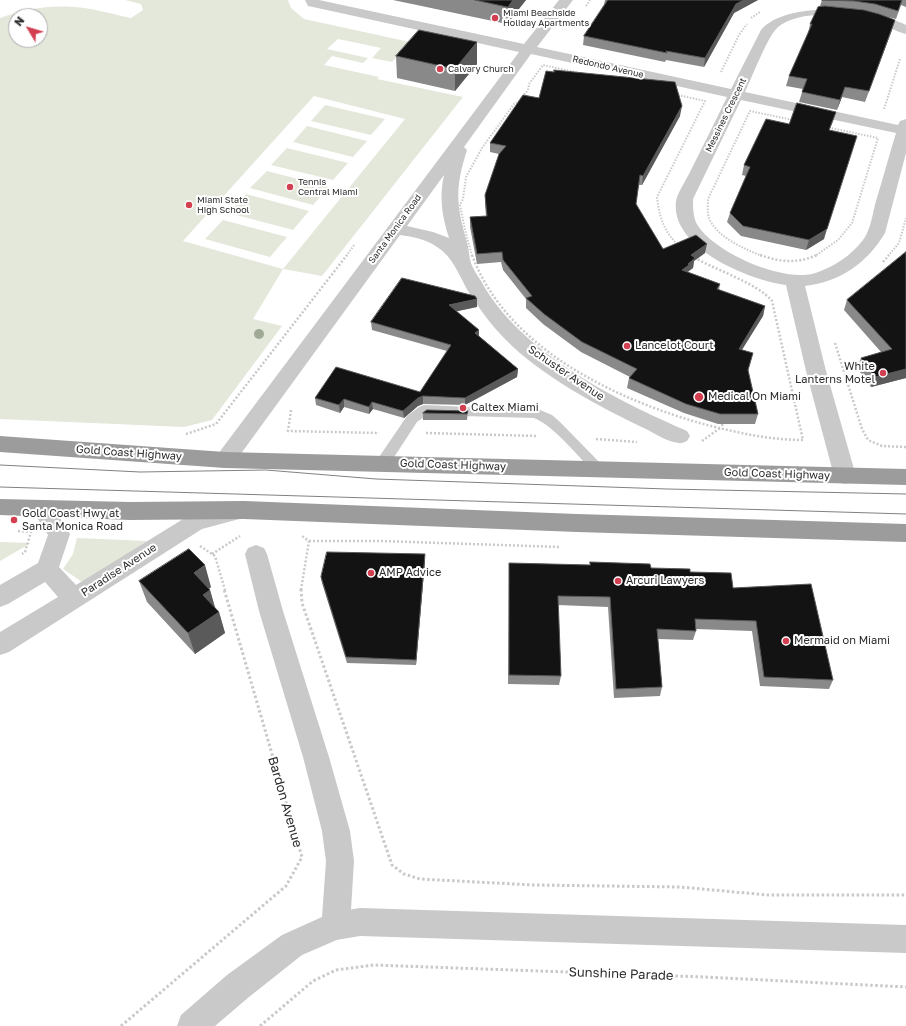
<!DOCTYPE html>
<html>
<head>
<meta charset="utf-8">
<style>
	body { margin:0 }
	#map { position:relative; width:906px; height:1026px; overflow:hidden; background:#fff; font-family:"Golos Text",sans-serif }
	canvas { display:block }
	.north { position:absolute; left:8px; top:8px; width:40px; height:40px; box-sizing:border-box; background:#fff; border:1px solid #ababab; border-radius:50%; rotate:308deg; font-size:11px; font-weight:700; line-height:16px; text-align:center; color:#2c2c2c }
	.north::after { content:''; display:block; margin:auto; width:14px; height:18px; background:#d23f50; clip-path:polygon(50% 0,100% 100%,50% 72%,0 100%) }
</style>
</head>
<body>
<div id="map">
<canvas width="906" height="1026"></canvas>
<div class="north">N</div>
</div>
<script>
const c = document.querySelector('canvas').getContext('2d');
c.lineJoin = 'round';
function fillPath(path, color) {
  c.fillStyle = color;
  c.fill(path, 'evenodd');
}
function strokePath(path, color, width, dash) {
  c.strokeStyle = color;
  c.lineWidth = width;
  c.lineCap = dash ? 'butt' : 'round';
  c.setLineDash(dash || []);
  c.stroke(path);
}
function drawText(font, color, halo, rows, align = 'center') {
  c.font = font + ' "Golos Text",sans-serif';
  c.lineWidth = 4;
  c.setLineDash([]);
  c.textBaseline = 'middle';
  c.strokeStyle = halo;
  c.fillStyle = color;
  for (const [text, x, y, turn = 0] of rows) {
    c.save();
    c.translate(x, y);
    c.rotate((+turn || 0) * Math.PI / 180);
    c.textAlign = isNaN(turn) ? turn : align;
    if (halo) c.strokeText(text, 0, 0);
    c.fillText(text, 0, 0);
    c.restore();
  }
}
fillPath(new Path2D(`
	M 125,0 L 288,0 L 291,8 L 304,19 L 410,42 L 392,62 L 372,58 L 381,48 L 338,39 L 327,49 L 368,58 L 363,63 L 332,56 L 324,65 L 379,77 L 377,79 L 463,97 L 322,276 L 283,269 L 253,319 L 282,326 L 212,420 L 184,427 L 0,419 L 0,18 C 23,10 48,5 73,7 C 92,8 112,14 131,18 L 143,10 L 141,4 ZM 16,16 L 40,16 L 40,40 L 16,40 ZM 314,96 L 405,119 L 283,269 L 183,241 Z
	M 325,105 L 385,119 L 371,135 L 311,121 Z
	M 307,126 L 367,141 L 353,157 L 293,142 Z
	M 287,148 L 348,163 L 333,180 L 271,165 Z
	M 267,171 L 329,187 L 313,205 L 250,188 Z
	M 246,194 L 309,211 L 293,230 L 229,213 Z
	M 223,220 L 287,237 L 270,257 L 205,239 Z
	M 77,538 L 147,541 L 85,584 L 63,569 L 73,554 Z
	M 0,542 L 31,543 L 0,561 Z`), '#e3e8db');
strokePath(new Path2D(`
	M 586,6 L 590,0
	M 751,18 L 760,12
	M 721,72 L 739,35 L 747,24
	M 884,109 L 900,59
	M 346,256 L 355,244
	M 472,256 L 465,230 L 460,205 L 463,199 L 466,177 L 482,148 L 514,104 L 518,102 L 528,90 L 529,84 L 543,65 L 705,101 L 657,197 C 660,224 668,240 692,256
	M 762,256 C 745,249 716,237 709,218 C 707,212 708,205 708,199 L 750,111 L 878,138 L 852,223 L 838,240 L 815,256
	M 888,256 L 899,243 L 906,218`), '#c9c9c9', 2, [1.5, 1.5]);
strokePath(new Path2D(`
	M 472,255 C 507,349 616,400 707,425 C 739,433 770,440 803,440 L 772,301 C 758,283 712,269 690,255
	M 760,255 C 780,262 797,264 817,255
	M 883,262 L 889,255
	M 835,343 L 862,429 L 868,440 L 882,446 L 906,447
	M 291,410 L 288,431 L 379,433
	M 722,424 L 723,429
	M 426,433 L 537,436
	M 186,434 L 216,424 L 347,255
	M 596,439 L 637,442
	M 702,441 L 720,428
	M 18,531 L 31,532 L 25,552 L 22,554
	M 309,541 L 381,541 L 560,547
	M 200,546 L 215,556 L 225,590
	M 212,554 L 240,536
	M 301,590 L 309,541 L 302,536`), '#c9c9c9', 2.5, [2, 2]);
strokePath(new Path2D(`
	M 301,589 L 302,603 L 392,865 L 404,874 L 420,879 L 533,885 L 680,887 L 768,895 L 906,895
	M 121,1026 L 286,886 L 302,857 L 224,589
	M 260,1026 L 313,981 L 336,970 L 374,965 L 704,977 L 906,987`), '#c9c9c9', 3, [2.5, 2.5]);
fillPath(new Path2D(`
	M 424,405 L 540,410 L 552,415 L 560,422 L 606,469 L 604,473 L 599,474 L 594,473 C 578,456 554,426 534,418 L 427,415 L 417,422 L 387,468 L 382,469 L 377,468 L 375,464 L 377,460 L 407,416 L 419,407 Z`), '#c9c9c9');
fillPath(new Path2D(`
	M 305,0 L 319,0 L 524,44 L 559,0 L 573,0 L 537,47 L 731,89 L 761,30 C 787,0 871,8 906,25 L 906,34 C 894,31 884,24 872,21 C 846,14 798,9 777,28 C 768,36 751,79 745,92 L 898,125 L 900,121 L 906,119 L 906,153 L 885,233 C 867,263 840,282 805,286 L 826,371 L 856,476 L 853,482 L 845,484 L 837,482 L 834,476 L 806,371 L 786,285 C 749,280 670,248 676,201 C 678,192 685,182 689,174 C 702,148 715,122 727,97 L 531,54 L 464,147 L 467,150 C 455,188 456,204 467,242 C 469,249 469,257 471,263 C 473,269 478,276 481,281 C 519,352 616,400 687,431 L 690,436 L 687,441 C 684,442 681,444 679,443 C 668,442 657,435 648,430 C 601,408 541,376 505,339 C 491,325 479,308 468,291 C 459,275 453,257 437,247 C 426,239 413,237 400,235 L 232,466 L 225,468 L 218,466 L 214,460 L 218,454 L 519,52 L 313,7 L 308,6 ZM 741,100 L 896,133 C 889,156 883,178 876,201 C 873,211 872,223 867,233 C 865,238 860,244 856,248 C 846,259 827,270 812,274 C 780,281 716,253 698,226 C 693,218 693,208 693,199 ZM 444,175 C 439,197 442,216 449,238 L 433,232 L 407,226 Z
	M 360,908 L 906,925 L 906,953 L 360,936 L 336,940 L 326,936 L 322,926 L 326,916 L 336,912 Z`), '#c9c9c9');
fillPath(new Path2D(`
	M 42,500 L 50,502 L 70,534 L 59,567 L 76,585 L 188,516 L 235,503 L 243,506 L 246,512 L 243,518 L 202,529 L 9,652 L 0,655 L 0,632 L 58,597 L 45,582 L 8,604 L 0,607 L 0,585 L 38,563 L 48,535 L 31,508 L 34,502 Z
	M 256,545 L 264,548 L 267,554 L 283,611 L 329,757 L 350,831 L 354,861 L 350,926 L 346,936 L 302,955 L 249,997 L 215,1026 L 177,1026 L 181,1015 L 227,975 L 282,935 L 322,917 L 326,861 L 322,831 L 303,757 L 259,611 L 245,554 L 248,548 Z`), '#c9c9c9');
fillPath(new Path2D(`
	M 0,436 L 225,452 L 906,469 L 906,485 L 225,468 L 0,452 Z
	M 0,499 L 130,502 L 244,501 L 577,514 L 906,524 L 906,542 L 577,532 L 244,519 L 130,520 L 0,515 Z`), '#9c9c9c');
strokePath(new Path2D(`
	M 0,465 L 140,472 L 266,470 L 376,479 L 667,489 L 906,494
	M 0,487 L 906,514`), '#818181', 1);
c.fillStyle = '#9fa995';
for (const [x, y] of [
	[259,334]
]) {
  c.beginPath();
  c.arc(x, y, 5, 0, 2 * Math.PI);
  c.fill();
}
fillPath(new Path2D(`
	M 393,0 L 526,0 L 507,24 Z
	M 605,0 L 758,0 L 734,13 L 704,67 L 666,60 L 665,62 L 583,45 L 584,36 L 604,5 Z
	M 822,0 L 906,0 L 906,7 L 901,5 L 896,19 L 888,17 L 895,20 L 865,102 L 842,97 L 837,110 L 799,102 L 803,89 L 786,86 L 789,76 L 808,34 L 810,24 L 820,6 Z
	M 477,42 L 477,64 L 455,91 L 397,78 L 396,56 Z
	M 539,98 L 680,116 L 642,185 L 638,185 L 636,204 L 663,249 L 705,253 L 694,261 L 693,268 L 688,272 L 720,284 L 719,290 L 765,306 L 763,316 L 742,350 L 750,363 L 748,370 L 758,414 L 755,424 L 718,424 L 684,413 L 627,388 L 629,378 L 630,377 L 581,352 L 543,324 L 526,308 L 526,299 L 503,270 L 501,262 L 477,264 L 470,227 L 470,217 L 486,216 L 485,204 L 485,195 L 499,154 L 490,152 L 490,143 Z
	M 836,112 L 829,130 L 824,239 L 806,250 L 741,236 L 727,222 L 730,213 L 746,176 L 742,175 L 744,165 L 789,124 Z
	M 906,252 L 906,378 L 871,387 L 857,368 L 861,358 L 881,352 L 844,310 L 847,300 Z
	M 477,307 L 456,311 L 479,330 L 479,336 L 518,369 L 517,377 L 465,405 L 423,404 L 418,406 L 404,418 L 373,409 L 369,414 L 344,407 L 340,413 L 316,405 L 315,398 L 420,392 L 447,351 L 372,330 L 371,322 Z
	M 468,411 L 467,420 L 423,420 L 423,413 Z
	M 425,560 L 416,665 L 347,663 L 322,583 L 321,577 Z
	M 590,562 L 690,572 L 733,588 L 833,680 L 829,689 L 760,686 L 752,631 L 696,629 L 696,631 L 693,640 L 658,639 L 662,687 L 660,696 L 614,698 L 608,607 L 558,605 L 561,676 L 559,685 L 508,684 L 509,573 L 509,563 L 590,565 Z
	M 139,581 L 211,587 L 209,589 L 210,590 L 215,608 L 219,612 L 225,633 L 195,654 L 147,602 Z`), '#898989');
fillPath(new Path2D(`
	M 513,0 L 526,0 L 507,24 L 508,7 Z
	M 744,0 L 758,0 L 734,13 L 704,67 L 705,58 L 736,4 Z
	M 895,20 L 892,30 L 865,102 L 869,91 Z
	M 477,42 L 477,64 L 455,91 L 455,69 Z
	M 845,87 L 842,97 L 837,110 L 840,100 Z
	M 682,106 L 680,116 L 642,185 L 643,176 Z
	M 836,112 L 833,121 L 826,139 L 829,130 Z
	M 827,229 L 824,239 L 806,250 L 809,240 Z
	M 707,244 L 705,253 L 694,261 L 693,268 L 687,272 L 682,270 L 691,255 Z
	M 477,299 L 477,307 L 449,313 L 449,305 Z
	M 765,306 L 763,316 L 736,359 L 739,349 Z
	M 479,330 L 479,338 L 475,333 Z
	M 518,369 L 517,377 L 465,405 L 465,398 Z
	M 906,369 L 906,378 L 871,387 L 875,377 Z
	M 423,396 L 423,404 L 418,406 L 404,418 L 403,411 L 418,398 Z
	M 344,399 L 344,407 L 340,413 L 339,405 Z
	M 372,402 L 373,409 L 369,414 L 369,407 Z
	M 425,554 L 425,560 L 416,665 L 416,660 Z
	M 205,565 L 211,587 L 201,595 L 194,573 Z
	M 210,590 L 216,611 L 203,595 Z
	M 219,612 L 225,633 L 195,654 L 188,633 Z`), '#5a5a5a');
const building = new Path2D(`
	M 475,0 L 513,0 L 508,7 Z
	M 608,0 L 744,0 L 736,4 L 705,58 L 666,51 L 667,53 L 584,36 Z
	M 822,0 L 902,0 L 898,11 L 875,4 L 854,1 Z
	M 825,6 L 864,10 L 879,14 L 895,20 L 869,91 L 845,87 L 840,100 L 802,92 L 807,79 L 789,76 L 812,24 L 810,24 L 818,7 Z
	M 419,30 L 477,42 L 455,69 L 396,56 Z
	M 554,70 L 675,82 L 682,106 L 643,176 L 640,175 L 636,204 L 663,249 L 696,235 L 707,244 L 691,255 L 695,258 L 688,264 L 689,265 L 682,270 L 720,284 L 717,289 L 765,306 L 739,349 L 753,353 L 748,370 L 758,414 L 720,414 L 686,404 L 629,378 L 637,369 L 582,342 L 544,314 L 526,298 L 532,296 L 503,260 L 502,252 L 477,254 L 470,217 L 487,216 L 485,195 L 499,154 L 506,146 L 490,143 L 523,95 L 539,98 L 546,71 L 554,72 Z
	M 797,103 L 836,112 L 829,130 L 857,136 L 827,229 L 809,240 L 743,226 L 730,213 L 750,167 L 744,165 L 766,119 L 789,124 Z
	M 906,252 L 906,369 L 875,377 L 861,358 L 892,349 L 847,300 Z
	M 402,278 L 475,296 L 477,299 L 449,305 L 479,330 L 475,333 L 518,369 L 465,398 L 423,396 L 418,398 L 403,411 L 372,402 L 369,407 L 344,399 L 339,405 L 315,398 L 336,367 L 420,392 L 451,345 L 371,322 Z
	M 427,410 L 468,411 L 467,414 L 423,413 Z
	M 189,549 L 205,565 L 194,573 L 210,590 L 203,595 L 219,612 L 188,633 L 139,581 Z
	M 327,552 L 425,554 L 416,660 L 346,657 L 321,577 Z
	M 590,562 L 650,564 L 651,568 L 690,569 L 690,572 L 731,573 L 733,588 L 811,584 L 833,680 L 764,677 L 756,621 L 695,619 L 696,631 L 657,629 L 662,687 L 616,689 L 610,597 L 558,596 L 561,676 L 509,675 L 509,563 L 590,565 Z`);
fillPath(building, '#131313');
strokePath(building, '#5a5a5a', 1);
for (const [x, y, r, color] of [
	[495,18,4,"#d23f50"],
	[440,69,4,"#d23f50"],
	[290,187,4,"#d23f50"],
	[189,205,4,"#d23f50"],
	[627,346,4,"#d23f50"],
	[883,373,4,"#d23f50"],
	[699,397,5,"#d23f50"],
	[463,408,4,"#d23f50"],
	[14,520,4,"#d23f50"],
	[371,573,4,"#d23f50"],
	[618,581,4,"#d23f50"],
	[786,641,4,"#d23f50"]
]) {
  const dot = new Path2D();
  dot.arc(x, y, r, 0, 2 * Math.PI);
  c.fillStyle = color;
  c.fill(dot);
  strokePath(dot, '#fff', 1.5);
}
drawText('9px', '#2c2c2c', '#fff', [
	["Miami Beachside",503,13],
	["Holiday Apartments",503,23],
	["Calvary Church",448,69],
	["Tennis",298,182],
	["Central Miami",298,192],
	["Miami State",197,200],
	["High School",197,210]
], 'left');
drawText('9px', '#2c2c2c', '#fff', [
	["Redondo Avenue",608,67,13],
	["Messines Crescent",726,115,-64],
	["Santa Monica Road",395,229,-54]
]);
drawText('11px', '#2c2c2c', '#fff', [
	["Lancelot Court",635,346],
	["White",875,367,"right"],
	["Lanterns Motel",875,380,"right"],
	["Medical On Miami",708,397],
	["Caltex Miami",471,408],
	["Gold Coast Hwy at",22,514],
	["Santa Monica Road",22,527],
	["AMP Advice",379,573],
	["Arcuri Lawyers",626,581],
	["Mermaid on Miami",794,641]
], 'left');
drawText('11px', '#2c2c2c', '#fff', [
	["Schuster Avenue",566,373,34],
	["Gold Coast Highway",129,453,4],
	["Gold Coast Highway",453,465,2],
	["Gold Coast Highway",777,474,2],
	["Paradise Avenue",119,570,-33]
]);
drawText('13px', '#2c2c2c', '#fff', [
	["Bardon Avenue",285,802,74],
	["Sunshine Parade",621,974,2]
]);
</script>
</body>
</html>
